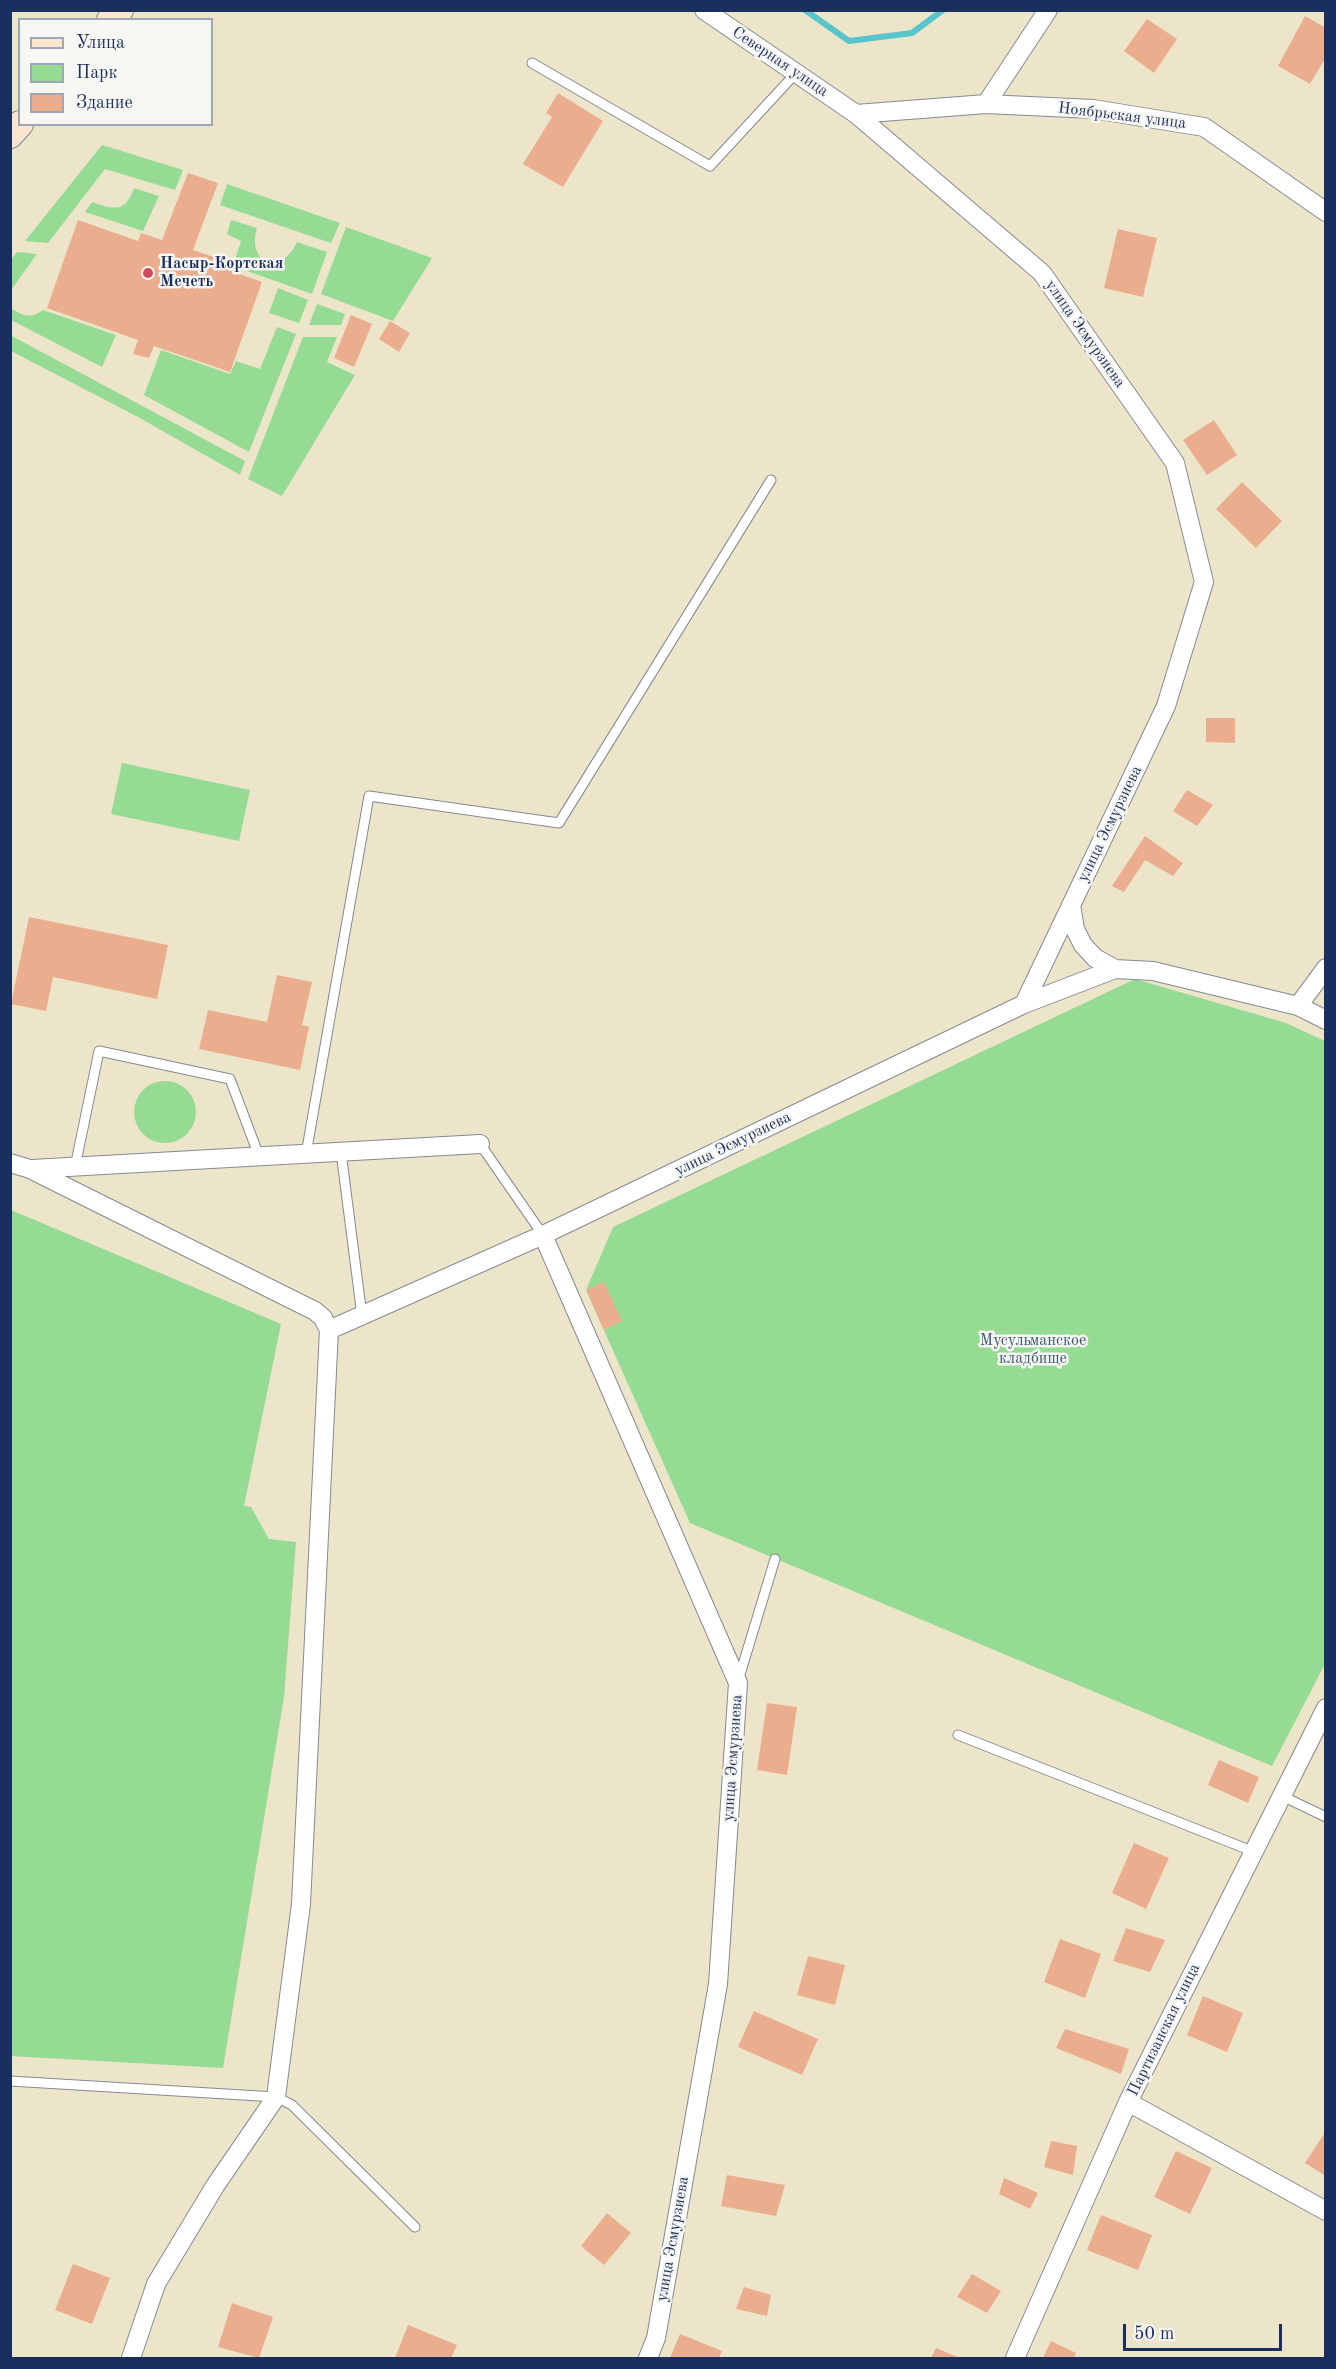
<!DOCTYPE html>
<html>
<head>
<meta charset="utf-8">
<style>
	body { margin:0 }
	#map { position:relative; width:1336px; height:2369px; overflow:hidden; background:#ede5c9; font-family:"Old Standard TT",serif }
	canvas { display:block }
	.frame { position:absolute; inset:0; border:12px solid #1b2f5e; pointer-events:none }
	.legend { position:absolute; left:18px; top:18px; width:195px; height:108px; box-sizing:border-box; background:#f6f6f2; border:2px solid #9ea6b7; margin:0; padding:8px 10px; list-style:none; font-size:18px; color:#1b2f5e }
	.legend li { display:flex; align-items:center; gap:12px; height:30px }
	.legend b { width:30px; border:2px solid #9ea6b7 }
	.scale { position:absolute; left:1123px; top:2324px; width:159px; height:27px; box-sizing:border-box; border:3px solid #1b2f5e; border-top:0; padding-left:8px; font-size:18px; line-height:21px; white-space:nowrap; color:#1b2f5e; -webkit-text-stroke:4px #f6f6f2; paint-order:stroke }
</style>
</head>
<body>
<div id="map">
<canvas width="1336" height="2369"></canvas>
<div class="frame"></div>
<ul class="legend">
<li><b style="height:8px;background:#fbe5cf"></b>Улица</li>
<li><b style="height:16px;background:#96db94"></b>Парк</li>
<li><b style="height:16px;background:#eaae8e"></b>Здание</li>
</ul>
<div class="scale">50 m</div>
</div>
<script>
const c = document.querySelector('canvas').getContext('2d');
c.lineJoin = 'round';
function fillPath(path, color) {
  c.fillStyle = color;
  c.fill(path, 'evenodd');
}
function strokePath(path, color, width, dash) {
  c.strokeStyle = color;
  c.lineWidth = width;
  c.lineCap = dash ? 'butt' : 'round';
  c.setLineDash(dash || []);
  c.stroke(path);
}
function drawText(font, color, halo, rows, align = 'center') {
  c.font = font + ' "Old Standard TT",serif';
  c.lineWidth = 5;
  c.setLineDash([]);
  c.textBaseline = 'middle';
  c.strokeStyle = halo;
  c.fillStyle = color;
  for (const [text, x, y, turn = 0] of rows) {
    c.save();
    c.translate(x, y);
    c.rotate((+turn || 0) * Math.PI / 180);
    c.textAlign = isNaN(turn) ? turn : align;
    if (halo) c.strokeText(text, 0, 0);
    c.fillText(text, 0, 0);
    c.restore();
  }
}
fillPath(new Path2D(`
	M 102,145 L 183,170 L 175,190 L 105,169 L 48,243 L 25,241 Z
	M 227,184 L 340,223 L 331,243 L 220,205 Z
	M 134,188 L 159,196 L 143,231 L 85,212 L 92,202 C 113,209 125,214 134,188 Z
	M 231,220 L 257,228 C 246,264 282,276 297,242 L 327,252 L 312,294 L 233,266 L 241,241 L 227,234 Z
	M 346,227 L 432,258 L 393,321 L 321,294 Z
	M 17,252 L 37,254 L 11,290 L 11,260 Z
	M 278,288 L 308,300 L 299,323 L 269,313 Z
	M 317,304 L 345,314 L 341,325 L 309,325 Z
	M 11,308 C 23,316 31,319 43,310 L 116,335 L 102,367 L 11,320 Z
	M 277,327 L 296,334 L 249,452 L 144,395 L 161,350 L 230,374 L 236,361 L 260,369 Z
	M 10,335 L 245,461 L 240,475 L 138,417 L 11,351 Z
	M 303,337 L 337,337 L 327,362 L 355,375 L 282,496 L 248,479 Z
	M 122,763 L 250,790 L 239,841 L 111,814 Z
	M 1135,979 L 1286,1023 L 1325,1041 L 1325,1664 L 1272,1766 L 690,1523 L 586,1290 L 613,1227 Z
	M134 1112a31 31 0 1 1 62 0a31 31 0 1 1-62 0Z
	M 11,1210 L 281,1324 L 244,1506 L 251,1507 L 269,1539 L 296,1542 L 284,1697 L 223,2068 L 11,2056 Z`), '#96db94');
strokePath(new Path2D(`
	M 805,10 L 849,41 L 912,33 L 943,10`), '#58c5cd', 6);
fillPath(new Path2D(`
	M 1305,16 L 1326,28 L 1326,57 L 1310,84 L 1278,66 Z
	M 1147,19 L 1177,39 L 1154,73 L 1124,51 Z
	M 558,93 L 603,121 L 563,187 L 523,164 L 552,117 L 546,113 Z
	M 188,173 L 218,183 L 193,250 L 214,257 L 211,264 L 262,282 L 230,372 L 154,346 L 149,358 L 133,354 L 138,340 L 47,308 L 78,220 L 138,241 L 141,233 L 162,240 Z
	M 1118,229 L 1157,238 L 1143,297 L 1104,288 Z
	M 351,315 L 372,324 L 354,367 L 334,358 Z
	M 390,321 L 410,333 L 399,352 L 379,339 Z
	M 1214,420 L 1237,455 L 1207,475 L 1183,440 Z
	M 1242,482 L 1282,521 L 1256,548 L 1216,509 Z
	M 1206,718 L 1235,718 L 1235,743 L 1206,742 Z
	M 1187,790 L 1213,805 L 1197,826 L 1173,811 Z
	M 1145,836 L 1183,863 L 1173,876 L 1145,860 L 1124,892 L 1112,886 Z
	M 29,917 L 168,945 L 157,999 L 53,977 L 46,1011 L 11,1004 Z
	M 277,975 L 312,982 L 302,1025 L 309,1027 L 300,1070 L 199,1049 L 208,1010 L 267,1022 Z
	M 604,1282 L 622,1321 L 604,1330 L 586,1290 Z
	M 767,1703 L 797,1707 L 787,1775 L 757,1770 Z
	M 1219,1760 L 1259,1777 L 1248,1803 L 1208,1785 Z
	M 1134,1843 L 1169,1858 L 1146,1909 L 1112,1893 Z
	M 1126,1928 L 1165,1940 L 1150,1972 L 1113,1961 Z
	M 1060,1939 L 1101,1954 L 1085,1998 L 1044,1982 Z
	M 808,1956 L 845,1965 L 835,2005 L 797,1995 Z
	M 1203,1996 L 1243,2013 L 1227,2052 L 1187,2035 Z
	M 754,2011 L 818,2039 L 802,2075 L 738,2047 Z
	M 1065,2029 L 1129,2049 L 1121,2074 L 1056,2048 Z
	M 1326,2131 L 1326,2176 L 1305,2163 Z
	M 1051,2141 L 1077,2146 L 1073,2175 L 1044,2167 Z
	M 1176,2151 L 1212,2168 L 1190,2214 L 1154,2197 Z
	M 727,2175 L 785,2185 L 776,2216 L 721,2206 Z
	M 1004,2178 L 1038,2193 L 1030,2209 L 999,2194 Z
	M 607,2213 L 631,2233 L 604,2265 L 581,2246 Z
	M 1101,2215 L 1152,2235 L 1138,2270 L 1087,2250 Z
	M 73,2264 L 110,2278 L 92,2324 L 55,2310 Z
	M 972,2274 L 1001,2291 L 987,2313 L 957,2297 Z
	M 744,2287 L 771,2295 L 767,2316 L 736,2309 Z
	M 232,2303 L 273,2317 L 259,2358 L 218,2347 Z
	M 408,2325 L 457,2345 L 451,2358 L 395,2358 Z
	M 680,2334 L 722,2351 L 719,2358 L 670,2358 Z
	M 1051,2341 L 1076,2353 L 1074,2358 L 1043,2358 Z
	M 936,2348 L 960,2358 L 931,2358 Z`), '#eaae8e');
const lane = new Path2D(`
	M 532,63 L 710,166 L 796,73
	M 480,1144 L 543,1235
	M 341,1152 L 362,1316
	M 306,1154 L 369,796 L 559,823 L 771,480
	M 75,1167 L 99,1051 L 230,1079 L 259,1156
	M 738,1681 L 775,1559
	M 958,1735 L 1252,1851
	M 1280,1795 L 1326,1817
	M 10,2081 L 276,2097 L 292,2105 L 415,2227`);
const street = new Path2D(`
	M 986,104 L 1048,10
	M 856,114 L 986,104 L 1093,109 L 1204,127 L 1326,212
	M 1071,905 L 1075,929 L 1083,945 L 1095,958 L 1115,969 L 1153,971 L 1298,1006 L 1326,1020
	M 1024,1004 L 1115,969
	M 1298,1006 L 1326,968
	M 10,1163 L 30,1169 L 315,1311 L 323,1318 L 329,1330 L 301,1904 L 276,2097 L 215,2186 L 156,2284 L 131,2358
	M 32,1169 L 480,1144
	M 543,1235 L 738,1683 L 718,1984 L 656,2338 L 648,2358
	M 329,1330 L 543,1235 L 1024,1004 L 1166,706 L 1204,582 L 1175,463 L 1042,273 L 856,114 L 704,10
	M 1128,2102 L 1326,2211
	M 1015,2358 L 1128,2102 L 1326,1708`);
const secondary = new Path2D(`
	M 110,20 L 120,10
	M 10,135 L 20,124`);
strokePath(lane, '#848a94', 11);
strokePath(street, '#848a94', 20);
strokePath(secondary, '#848a94', 28);
strokePath(lane, '#fff', 9);
strokePath(street, '#fff', 18);
strokePath(secondary, '#fbe5cf', 26);
for (const [x, y, r, color] of [
	[148,273,6,"#d1495b"]
]) {
  const dot = new Path2D();
  dot.arc(x, y, r, 0, 2 * Math.PI);
  c.fillStyle = color;
  c.fill(dot);
  strokePath(dot, '#f6f6f2', 2);
}
drawText('16px', '#1b2f5e', '#f6f6f2', [
	["Северная улица",780,62,34],
	["Ноябрьская улица",1122,116,7],
	["улица Эсмурзиева",1085,334,55],
	["улица Эсмурзиева",1110,824,-64],
	["улица Эсмурзиева",733,1144,-26],
	["улица Эсмурзиева",733,1758,-86],
	["Партизанская улица",1164,2030,-64],
	["улица Эсмурзиева",673,2239,-80]
]);
drawText('bold 16px', '#1b2f5e', '#f6f6f2', [
	["Насыр-Кортская",160,264],
	["Мечеть",160,282]
], 'left');
drawText('16px', '#3a5a6c', '#f6f6f2', [
	["Мусульманское",1033,1341],
	["кладбище",1033,1359]
]);
</script>
</body>
</html>
